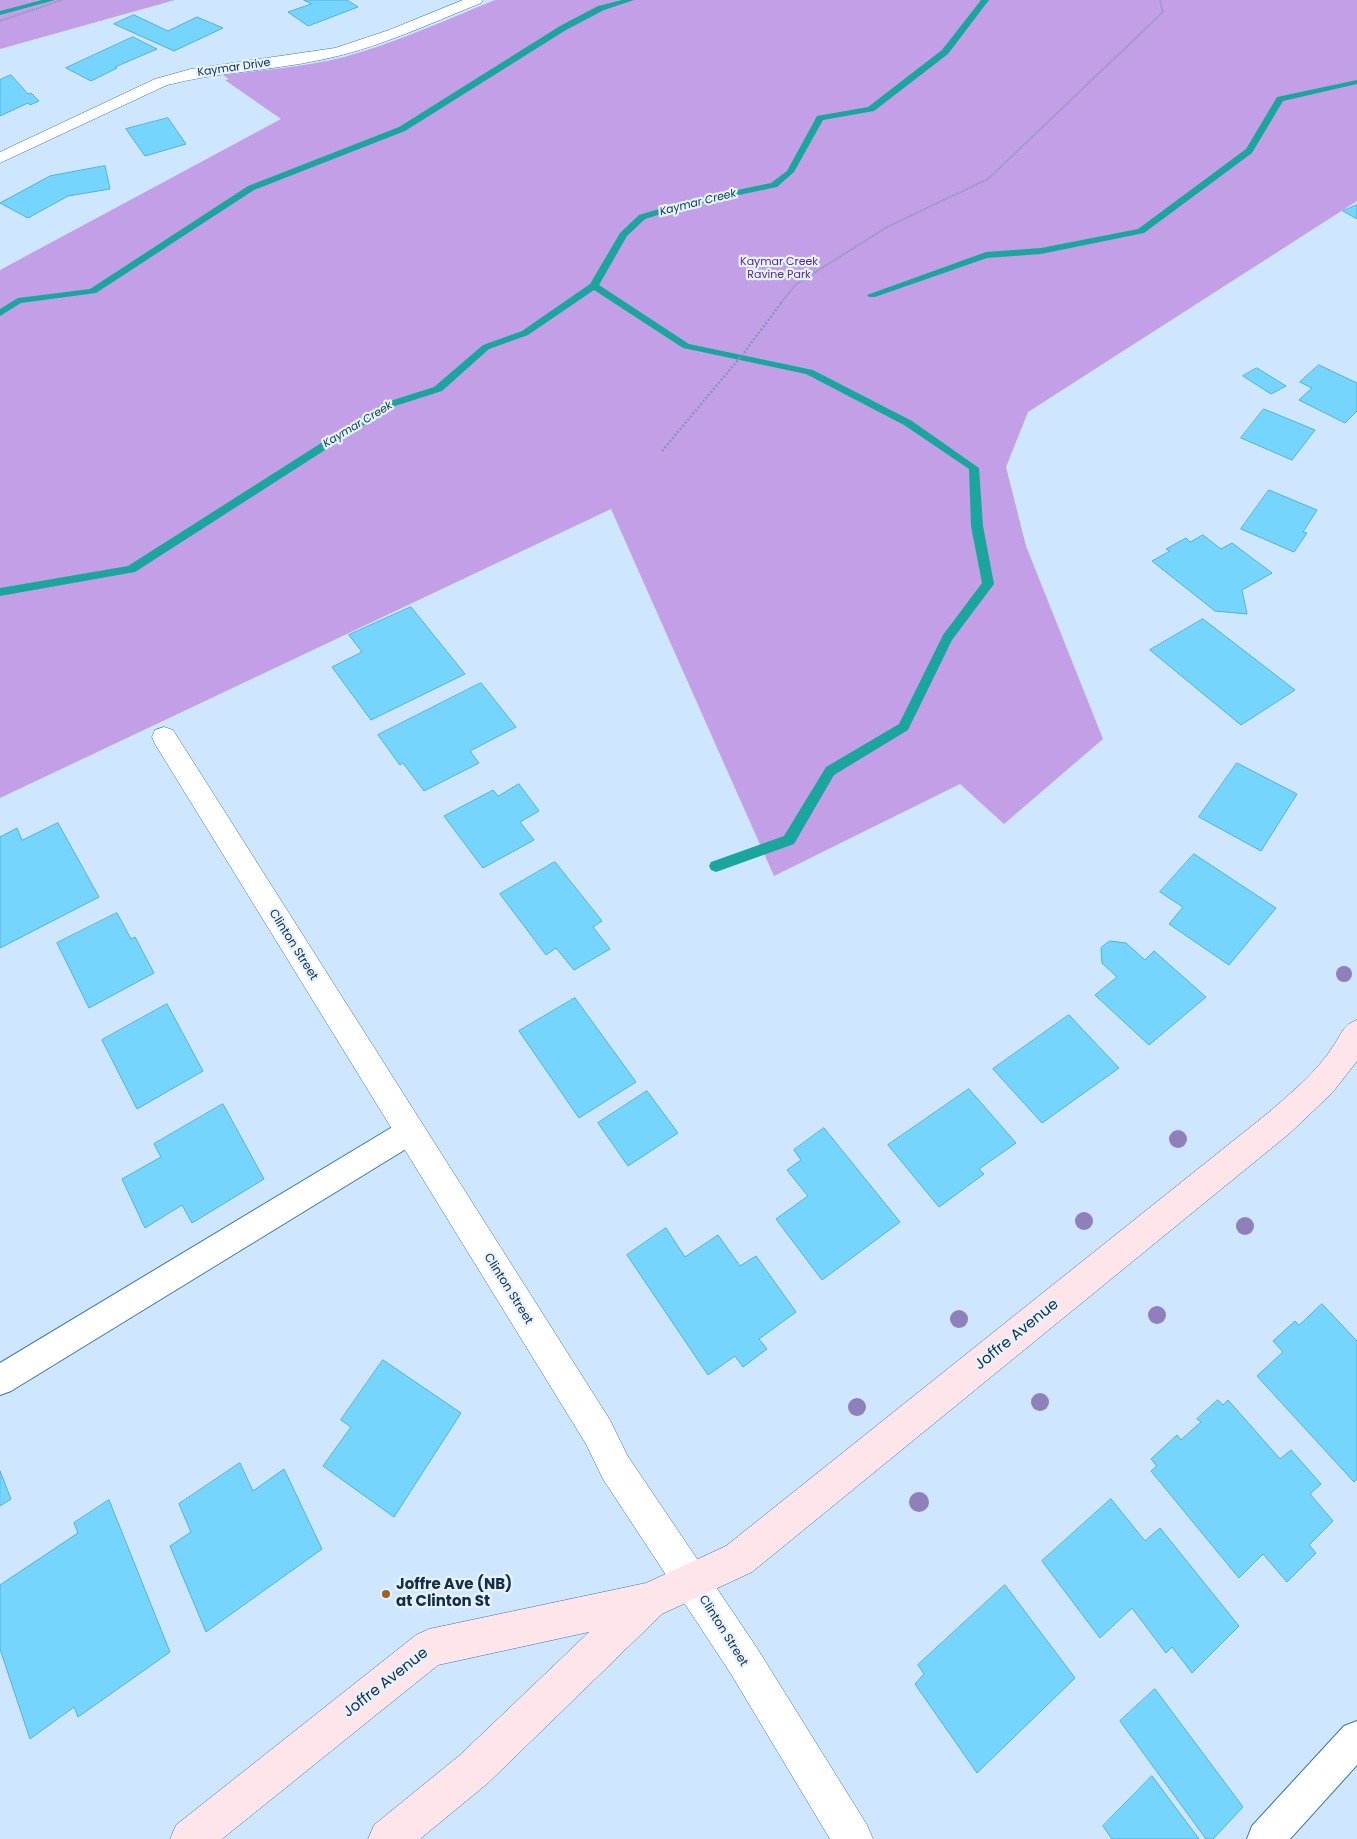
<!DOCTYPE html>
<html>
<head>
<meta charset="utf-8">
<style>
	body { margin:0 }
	canvas { display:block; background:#cee7ff }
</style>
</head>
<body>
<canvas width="1357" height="1839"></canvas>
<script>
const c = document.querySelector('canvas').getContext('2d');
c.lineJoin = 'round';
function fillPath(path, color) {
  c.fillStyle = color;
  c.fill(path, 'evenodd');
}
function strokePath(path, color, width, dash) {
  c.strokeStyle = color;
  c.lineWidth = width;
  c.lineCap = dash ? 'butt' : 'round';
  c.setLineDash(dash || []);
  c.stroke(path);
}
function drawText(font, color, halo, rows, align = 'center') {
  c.font = font + ' Poppins,sans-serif';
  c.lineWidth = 4.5;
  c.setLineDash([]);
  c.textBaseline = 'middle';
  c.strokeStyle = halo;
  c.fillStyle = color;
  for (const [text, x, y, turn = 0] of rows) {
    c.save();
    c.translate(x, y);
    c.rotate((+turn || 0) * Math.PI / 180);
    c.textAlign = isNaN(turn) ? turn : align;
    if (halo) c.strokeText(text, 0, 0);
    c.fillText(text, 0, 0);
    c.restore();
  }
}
fillPath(new Path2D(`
	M 0,0 L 175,0 L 0,49 Z
	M 495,0 L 1357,0 L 1357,201 L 1028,412 L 1006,467 L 1026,546 L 1103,739 L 1004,824 L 960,784 L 774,876 L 611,509 L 0,798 L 0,270 L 281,119 L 225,80 L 229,79 L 223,75 C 263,70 305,67 344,57 C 396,43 445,20 495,0 Z`), '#c39fe7');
fillPath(new Path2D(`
	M 42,0 L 55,0 L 0,15 L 0,11 Z
	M 622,0 L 634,0 L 604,10 L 566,30 L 405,131 L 254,190 L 96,293 L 21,303 L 0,316 L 0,309 L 18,298 L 90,289 L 248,186 L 399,127 L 560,26 L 598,6 Z
	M 981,0 L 989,0 L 948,54 L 874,111 L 823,120 L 794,172 L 777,187 L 691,205 L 645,219 L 627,236 L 599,285 L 689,344 L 813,370 L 912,421 L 979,468 L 983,526 L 994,584 L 952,640 L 908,730 L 834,775 L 794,844 L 716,872 L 711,870 L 709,866 L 711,862 L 784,836 L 826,767 L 899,724 L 943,635 L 982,583 L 971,526 L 969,469 L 904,425 L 806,374 L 683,348 L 594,290 L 528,335 L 489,349 L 442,391 L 392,407 L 135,572 L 0,596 L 0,588 L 128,566 L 384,403 L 434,387 L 483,345 L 522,331 L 590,284 L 620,233 L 639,215 L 689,200 L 771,183 L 787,171 L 817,116 L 868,107 L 942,50 Z
	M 1357,80 L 1357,84 L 1283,101 L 1252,153 L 1144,233 L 1041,254 L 987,258 L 875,297 L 869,297 L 867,295 L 986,252 L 1041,248 L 1138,229 L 1246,149 L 1277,97 Z`), '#1aa69c');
const building = new Path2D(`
	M 304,0 L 347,0 L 358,7 L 308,26 L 288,12 L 311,4 Z
	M 134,15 L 168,31 L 197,17 L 223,28 L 174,51 L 114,24 Z
	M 133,37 L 157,49 L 115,67 L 117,68 L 91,81 L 66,68 Z
	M 11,75 L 28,94 L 31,93 L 39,101 L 30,105 L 28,103 L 0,116 L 0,80 Z
	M 168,118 L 186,144 L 145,156 L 126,129 Z
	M 105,166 L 110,189 L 68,196 L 28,218 L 0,203 L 50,176 Z
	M 1357,205 L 1357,219 L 1343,211 Z
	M 1319,365 L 1357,383 L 1357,411 L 1345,423 L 1299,400 L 1312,388 L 1300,382 Z
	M 1257,368 L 1286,386 L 1271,394 L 1243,376 Z
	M 1264,409 L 1315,430 L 1292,460 L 1241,438 Z
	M 1269,490 L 1317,510 L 1303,532 L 1307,533 L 1294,552 L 1241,529 Z
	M 1203,535 L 1221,549 L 1232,543 L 1272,573 L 1242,590 L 1247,614 L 1215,611 L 1152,561 L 1170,551 L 1166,549 L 1186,538 L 1190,542 Z
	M 411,607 L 465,674 L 371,720 L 332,667 L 362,652 L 349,635 Z
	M 1203,619 L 1295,690 L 1241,725 L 1150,650 Z
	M 481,683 L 516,727 L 470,751 L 479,763 L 424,791 L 403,763 L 400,765 L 378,735 Z
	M 1237,763 L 1297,794 L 1261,851 L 1199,817 Z
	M 519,784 L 539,811 L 520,822 L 534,840 L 483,868 L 444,816 L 493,790 L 498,796 Z
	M 58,823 L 99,897 L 0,948 L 0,837 L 17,828 L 22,840 Z
	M 1194,854 L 1276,908 L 1229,965 L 1169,924 L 1183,907 L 1160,892 Z
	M 555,862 L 602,921 L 593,927 L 610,949 L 574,970 L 556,948 L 546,955 L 500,894 Z
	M 117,913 L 131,939 L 135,937 L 154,973 L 89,1008 L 57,943 Z
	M 1110,941 L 1126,943 L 1145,960 L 1154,951 L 1206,997 L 1149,1045 L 1095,995 L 1117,977 L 1102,963 L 1101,948 Z
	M 575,998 L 636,1082 L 579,1118 L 519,1031 Z
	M 167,1004 L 203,1071 L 137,1109 L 102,1040 Z
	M 1069,1015 L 1119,1068 L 1042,1123 L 993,1069 Z
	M 969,1089 L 1016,1143 L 979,1169 L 984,1174 L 939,1207 L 888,1145 Z
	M 647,1091 L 678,1133 L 628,1166 L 598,1123 Z
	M 223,1104 L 264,1179 L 192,1223 L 182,1205 L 145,1228 L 122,1179 L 161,1157 L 154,1144 Z
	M 824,1128 L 900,1222 L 822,1280 L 776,1219 L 808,1196 L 787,1170 L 801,1160 L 794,1150 Z
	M 666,1228 L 685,1257 L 718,1235 L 740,1266 L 756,1256 L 796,1312 L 759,1339 L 767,1349 L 743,1367 L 735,1356 L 708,1375 L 627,1255 Z
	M 1322,1304 L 1357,1341 L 1357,1479 L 1354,1482 L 1257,1376 L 1283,1352 L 1273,1341 L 1295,1321 L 1299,1325 Z
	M 383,1360 L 461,1413 L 394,1517 L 323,1466 L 351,1427 L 341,1420 Z
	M 1218,1400 L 1223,1405 L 1228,1400 L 1280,1459 L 1291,1450 L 1321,1484 L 1310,1494 L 1333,1521 L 1309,1545 L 1316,1553 L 1287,1582 L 1263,1554 L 1239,1578 L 1151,1471 L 1157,1466 L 1151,1459 L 1177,1435 L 1181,1440 L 1201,1422 L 1197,1419 Z
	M 240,1463 L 253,1491 L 284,1469 L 322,1549 L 206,1632 L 170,1546 L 191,1532 L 179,1504 Z
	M 0,1471 L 11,1499 L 0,1506 Z
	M 1111,1499 L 1145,1541 L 1160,1528 L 1239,1626 L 1192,1673 L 1172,1647 L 1166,1653 L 1132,1608 L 1100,1638 L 1042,1561 Z
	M 109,1500 L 170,1652 L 78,1717 L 74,1707 L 30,1739 L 0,1649 L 0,1585 L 78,1533 L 74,1523 Z
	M 1005,1585 L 1075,1678 L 977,1773 L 915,1684 L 924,1674 L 918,1665 Z
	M 1155,1689 L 1243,1807 L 1213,1839 L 1206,1839 L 1120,1721 Z
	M 1152,1776 L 1199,1839 L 1112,1839 L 1103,1826 Z`);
fillPath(building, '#76d5fc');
strokePath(building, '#51b1d7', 1);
const lane = new Path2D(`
	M 409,1119 L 419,1123 L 423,1132 L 419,1141 L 11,1391 L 0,1395 L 0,1363 L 399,1123 Z
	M 1357,1721 L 1357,1765 L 1290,1839 L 1247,1839 L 1252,1826 L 1344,1726 Z`);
const street = new Path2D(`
	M 463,0 L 483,0 L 481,3 C 429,24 376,49 320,60 C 269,71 217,72 167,85 L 0,163 L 0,152 L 155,79 L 191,69 L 335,48 L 389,30 Z
	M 164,727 L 173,730 L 610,1420 L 627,1455 L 757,1648 L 867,1825 L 873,1839 L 830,1839 L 731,1674 L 603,1479 L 586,1444 L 155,744 L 152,737 L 155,730 Z`);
const secondary = new Path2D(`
	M 1357,1020 L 1357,1061 L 1333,1092 L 1290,1133 L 752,1572 L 662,1614 L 488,1783 L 420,1839 L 368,1839 L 374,1825 L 460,1755 L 589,1632 L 438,1665 L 222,1839 L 170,1839 L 176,1825 L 416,1635 L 429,1629 L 646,1583 L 726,1546 L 1268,1113 C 1292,1092 1317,1072 1334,1045 C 1342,1033 1343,1025 1357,1020 Z`);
strokePath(lane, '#3776ab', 2);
strokePath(street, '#3776ab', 1);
strokePath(secondary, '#3776ab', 1);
strokePath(new Path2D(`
	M 0,21 L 62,0
	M 781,303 L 795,285 L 887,227 L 988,179 L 1163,12 L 1160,0`), '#819ab2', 2, [1, 1]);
strokePath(new Path2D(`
	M 662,451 L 743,354 L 782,302`), '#819ab2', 2.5, [2, 2]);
fillPath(lane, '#fff');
fillPath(street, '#fff');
fillPath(secondary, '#fee5ea');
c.fillStyle = '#8f80b9';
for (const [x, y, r] of [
	[1344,974,8],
	[1178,1139,9],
	[1084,1221,9],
	[1245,1226,9],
	[1157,1315,9],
	[959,1319,9],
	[1040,1402,9],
	[857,1407,9],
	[919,1502,10]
]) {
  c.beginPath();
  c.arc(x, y, r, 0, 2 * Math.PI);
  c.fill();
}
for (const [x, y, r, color] of [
	[386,1594,5,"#9c641f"]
]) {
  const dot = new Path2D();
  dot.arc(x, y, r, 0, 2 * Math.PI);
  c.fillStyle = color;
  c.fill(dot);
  strokePath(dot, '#e6f2fe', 2);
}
drawText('11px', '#132d44', '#e6f2fe', [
	["Kaymar Drive",234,68,-8]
]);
drawText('italic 11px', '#0c4440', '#e6f2fe', [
	["Kaymar Creek",698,203,-14],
	["Kaymar Creek",358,425,-31]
]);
drawText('11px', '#5b2b80', '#e6f2fe', [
	["Kaymar Creek",779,262],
	["Ravine Park",779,275]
]);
drawText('12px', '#132d44', '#e6f2fe', [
	["Clinton Street",293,945,58],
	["Clinton Street",508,1289,58],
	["Clinton Street",723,1631,58]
]);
drawText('15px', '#132d44', '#e6f2fe', [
	["Joffre Avenue",1017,1335,-39],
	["Joffre Avenue",386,1683,-38]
]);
drawText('bold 15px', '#132d44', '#e6f2fe', [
	["Joffre Ave (NB)",396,1585],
	["at Clinton St",396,1602]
], 'left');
</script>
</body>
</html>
